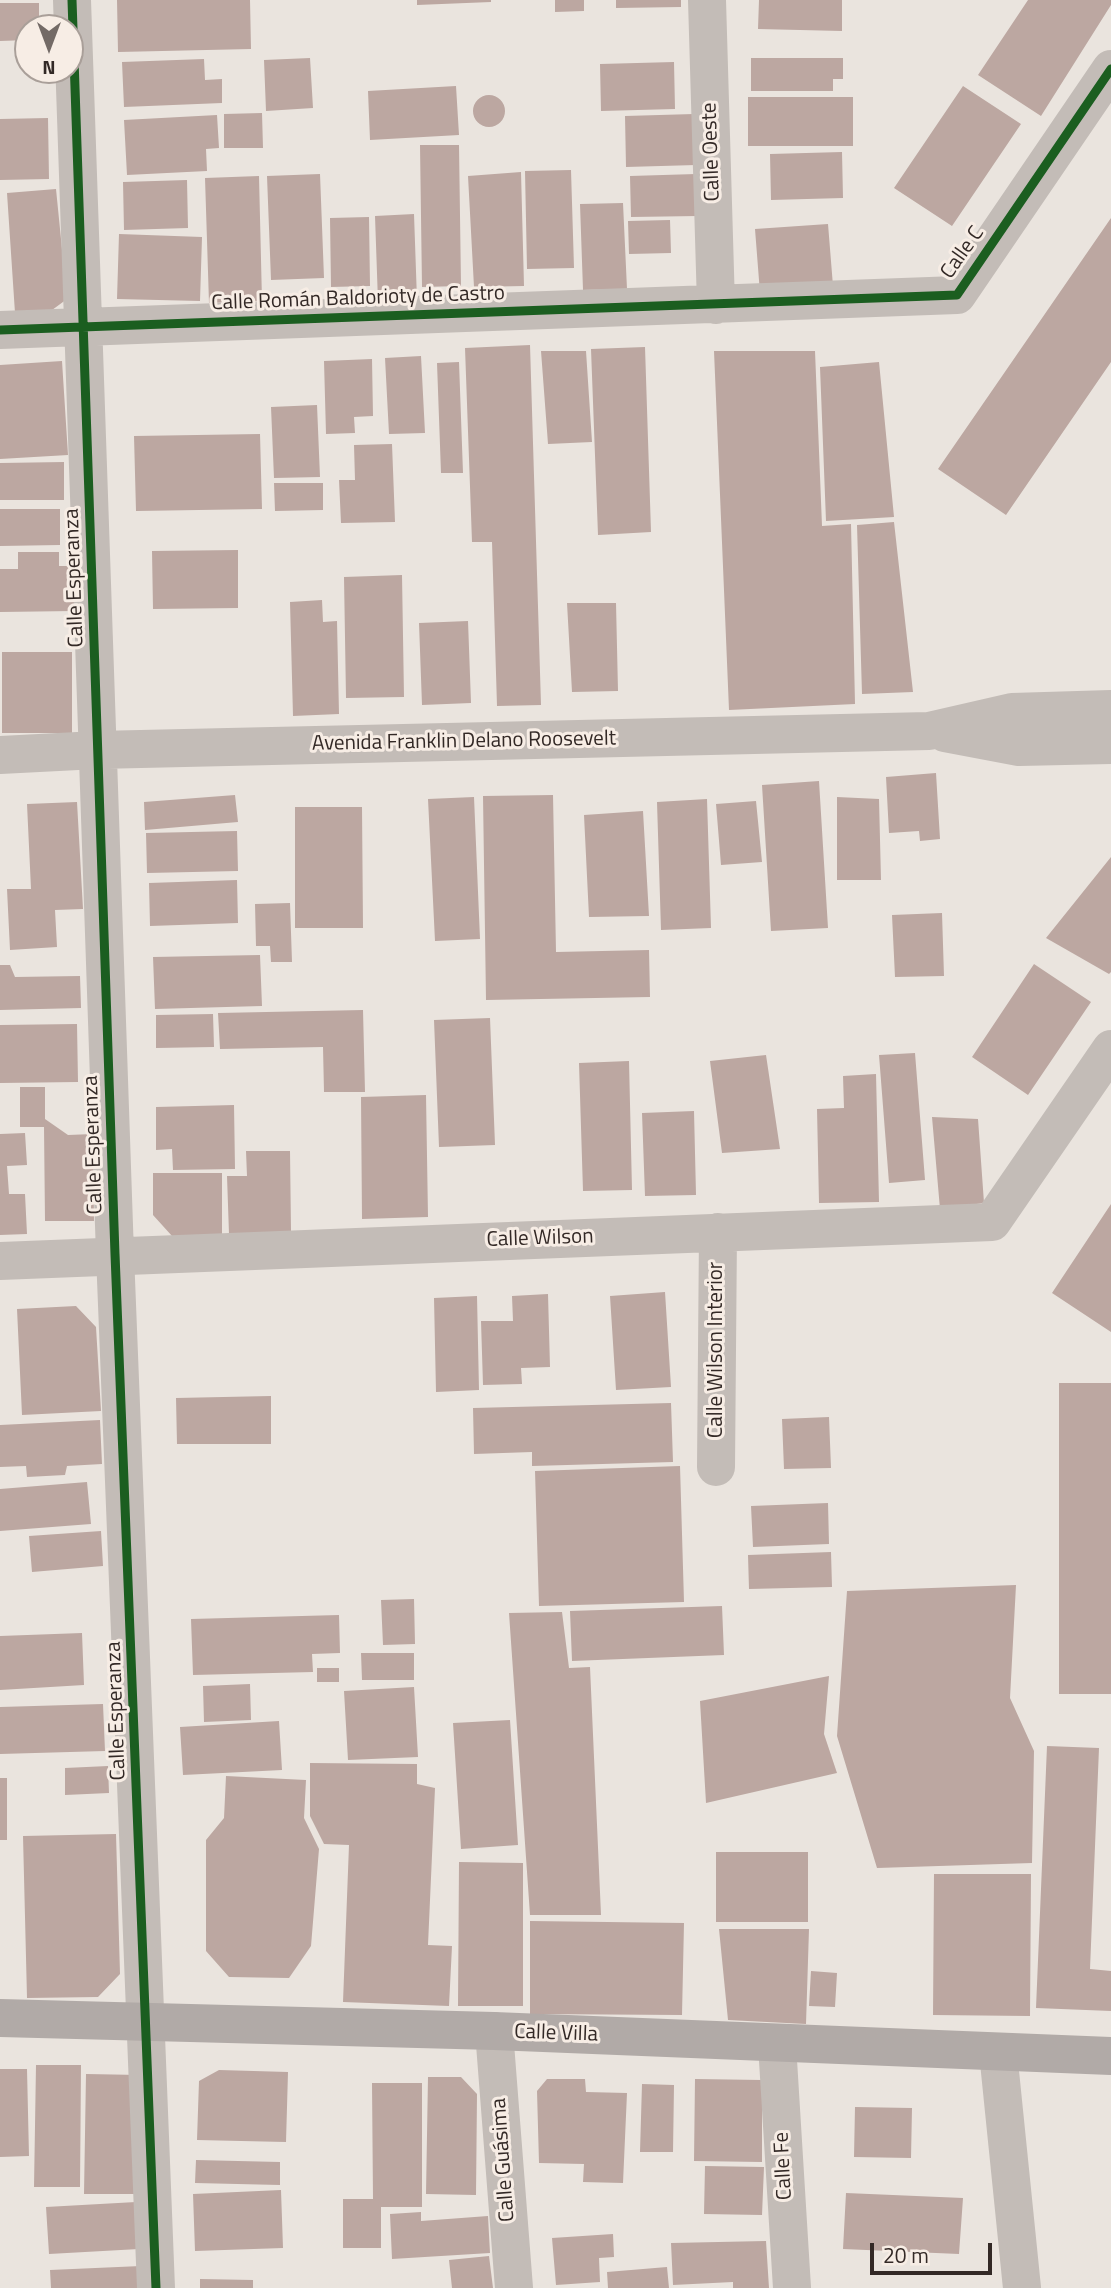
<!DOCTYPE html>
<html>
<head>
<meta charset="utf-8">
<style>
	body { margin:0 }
	#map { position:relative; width:1111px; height:2288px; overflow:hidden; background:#eae4de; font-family:"Titillium Web",sans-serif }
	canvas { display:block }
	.north { position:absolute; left:14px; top:14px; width:70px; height:70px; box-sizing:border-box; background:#f7ede5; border:2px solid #a99f99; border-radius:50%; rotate:180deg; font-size:19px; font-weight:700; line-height:28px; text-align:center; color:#332926 }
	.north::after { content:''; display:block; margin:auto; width:24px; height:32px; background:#736a66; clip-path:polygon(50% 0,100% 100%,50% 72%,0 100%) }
	.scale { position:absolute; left:870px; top:2243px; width:122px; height:32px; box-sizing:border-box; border:4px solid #332926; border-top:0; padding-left:9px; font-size:21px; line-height:24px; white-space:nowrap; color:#332926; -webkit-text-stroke:5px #f7ede5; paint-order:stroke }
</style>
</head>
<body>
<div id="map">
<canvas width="1111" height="2288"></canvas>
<div class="north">N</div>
<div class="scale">20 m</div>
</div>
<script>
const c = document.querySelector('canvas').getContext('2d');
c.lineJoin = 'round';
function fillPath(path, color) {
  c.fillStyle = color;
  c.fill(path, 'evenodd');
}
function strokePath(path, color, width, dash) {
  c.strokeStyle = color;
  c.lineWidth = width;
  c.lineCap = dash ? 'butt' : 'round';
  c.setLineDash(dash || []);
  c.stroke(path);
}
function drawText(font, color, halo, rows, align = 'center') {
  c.font = font + ' "Titillium Web",sans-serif';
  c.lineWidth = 6;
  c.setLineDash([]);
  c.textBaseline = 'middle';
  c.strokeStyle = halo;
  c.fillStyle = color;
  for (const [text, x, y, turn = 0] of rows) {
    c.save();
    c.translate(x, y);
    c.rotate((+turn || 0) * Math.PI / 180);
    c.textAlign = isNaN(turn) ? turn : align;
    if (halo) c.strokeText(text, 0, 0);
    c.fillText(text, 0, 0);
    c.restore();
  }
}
fillPath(new Path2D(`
	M 117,0 L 250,0 L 251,49 L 118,52 Z
	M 417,0 L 491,0 L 491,2 L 417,5 Z
	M 555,0 L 584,0 L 584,11 L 555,12 Z
	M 616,0 L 681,0 L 681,7 L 616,8 Z
	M 759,0 L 842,0 L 842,31 L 758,29 Z
	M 1028,0 L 1111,0 L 1111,5 L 1041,116 L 978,75 Z
	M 0,3 L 39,3 L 39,28 L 28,28 L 28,40 L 0,41 Z
	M 310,58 L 313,108 L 266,111 L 264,60 Z
	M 751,58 L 843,58 L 843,79 L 833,79 L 833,91 L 751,91 Z
	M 204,59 L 205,80 L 222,79 L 222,103 L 124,107 L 122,62 Z
	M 674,62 L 675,109 L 601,111 L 600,64 Z
	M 456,86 L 459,135 L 370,140 L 368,91 Z
	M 963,86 L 1021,124 L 952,226 L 894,188 Z
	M473 111a16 16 0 1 1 32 0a16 16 0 1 1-32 0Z
	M 748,97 L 853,97 L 853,146 L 748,146 Z
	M 262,113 L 263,148 L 224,148 L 224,114 Z
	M 694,114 L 696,165 L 626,167 L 625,116 Z
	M 217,115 L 219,148 L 206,149 L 207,171 L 127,175 L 124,120 Z
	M 48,118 L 49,179 L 0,180 L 0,119 Z
	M 420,145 L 459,145 L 461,286 L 422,287 Z
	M 842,152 L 843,198 L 771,200 L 770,154 Z
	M 571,170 L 574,268 L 527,269 L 525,171 Z
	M 521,172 L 524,286 L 474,287 L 468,176 Z
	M 320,174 L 324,278 L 271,280 L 267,176 Z
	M 696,174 L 698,216 L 631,217 L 630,176 Z
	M 259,176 L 262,301 L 209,303 L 205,178 Z
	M 187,180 L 188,228 L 124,230 L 123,182 Z
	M 56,189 L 67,299 L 48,313 L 15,313 L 7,193 Z
	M 623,203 L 627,289 L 583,290 L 580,204 Z
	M 414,214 L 417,300 L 378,302 L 375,216 Z
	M 369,217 L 370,286 L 331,287 L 330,218 Z
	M 1111,218 L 1111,362 L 1006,515 L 938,469 Z
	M 670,220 L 671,253 L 629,254 L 628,221 Z
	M 828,224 L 833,286 L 760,293 L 755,229 Z
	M 119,234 L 202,237 L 200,301 L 117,299 Z
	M 530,345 L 541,705 L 497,706 L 492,542 L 472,542 L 465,348 Z
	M 645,347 L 651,532 L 598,535 L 591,349 Z
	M 541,351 L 586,351 L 592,442 L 548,444 Z
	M 714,351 L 815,351 L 822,526 L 851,524 L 855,704 L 729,710 Z
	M 421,356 L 425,433 L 389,434 L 385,358 Z
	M 372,359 L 373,416 L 354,417 L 355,433 L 326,434 L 324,361 Z
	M 62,361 L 68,455 L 0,459 L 0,365 Z
	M 459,362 L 463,473 L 441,473 L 437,363 Z
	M 879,362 L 894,517 L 826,521 L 820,367 Z
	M 317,405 L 320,477 L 274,478 L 271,407 Z
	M 260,434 L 262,509 L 136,511 L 134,436 Z
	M 392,444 L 395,522 L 341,523 L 339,480 L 355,480 L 354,445 Z
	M 64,462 L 64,500 L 0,500 L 0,463 Z
	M 274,483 L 323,483 L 323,510 L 275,511 Z
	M 0,509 L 60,509 L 60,545 L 0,546 Z
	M 894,522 L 913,692 L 862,694 L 857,525 Z
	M 238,550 L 238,608 L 153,609 L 152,551 Z
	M 18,552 L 59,552 L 59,566 L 74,566 L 74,611 L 0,612 L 0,569 L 18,569 Z
	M 402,575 L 404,697 L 346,698 L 344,577 Z
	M 322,600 L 323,622 L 337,621 L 339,714 L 293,716 L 290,602 Z
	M 567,603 L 616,603 L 618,691 L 572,692 Z
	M 468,621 L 471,703 L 422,705 L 419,623 Z
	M 2,652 L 72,652 L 72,733 L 2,733 Z
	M 936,773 L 940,839 L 920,841 L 919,831 L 889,833 L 886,777 Z
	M 819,781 L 828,928 L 771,931 L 762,785 Z
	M 235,795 L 238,822 L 145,830 L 144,802 Z
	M 553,795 L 556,952 L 649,950 L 650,997 L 486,1000 L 483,796 Z
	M 474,797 L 480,939 L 435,941 L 428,799 Z
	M 837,797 L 879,799 L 881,880 L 837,880 Z
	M 707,799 L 711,928 L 661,930 L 657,802 Z
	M 756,801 L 762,862 L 721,865 L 716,804 Z
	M 77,802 L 83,909 L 55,910 L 57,947 L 10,950 L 7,889 L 31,889 L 27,804 Z
	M 295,807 L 362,807 L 363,928 L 295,928 Z
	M 643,811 L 649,916 L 589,917 L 584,815 Z
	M 237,831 L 238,871 L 147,873 L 146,833 Z
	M 1111,857 L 1111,972 L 1109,974 L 1046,938 Z
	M 237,880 L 238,923 L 150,926 L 149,883 Z
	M 290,903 L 292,962 L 271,962 L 270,946 L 256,946 L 255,904 Z
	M 942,913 L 944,976 L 895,977 L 892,915 Z
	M 260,955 L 262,1006 L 155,1009 L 153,957 Z
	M 1034,964 L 1091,1002 L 1028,1095 L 972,1057 Z
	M 0,965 L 10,965 L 15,977 L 80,976 L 81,1008 L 0,1010 Z
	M 363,1010 L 365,1092 L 324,1092 L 323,1047 L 220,1049 L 218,1013 Z
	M 213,1014 L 214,1047 L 156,1048 L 156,1015 Z
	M 490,1018 L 495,1145 L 439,1147 L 434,1020 Z
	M 77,1024 L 78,1082 L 0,1083 L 0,1025 Z
	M 915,1053 L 925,1180 L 889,1183 L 879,1055 Z
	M 766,1055 L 780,1149 L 722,1153 L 710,1061 Z
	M 629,1061 L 632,1190 L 583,1191 L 579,1063 Z
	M 876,1074 L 879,1202 L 819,1203 L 817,1109 L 844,1108 L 843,1076 Z
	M 20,1087 L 45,1087 L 45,1119 L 68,1135 L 93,1134 L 94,1221 L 45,1221 L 44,1127 L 20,1127 Z
	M 426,1095 L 428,1217 L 362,1219 L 361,1097 Z
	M 234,1105 L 235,1169 L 173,1170 L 172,1149 L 156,1150 L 156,1107 Z
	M 694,1111 L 696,1195 L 645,1196 L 642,1113 Z
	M 932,1117 L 978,1119 L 984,1203 L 940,1209 Z
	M 25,1133 L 27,1165 L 7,1166 L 9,1194 L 25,1194 L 27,1234 L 0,1235 L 0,1134 Z
	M 246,1151 L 290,1151 L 291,1232 L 229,1234 L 227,1176 L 247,1176 Z
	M 153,1173 L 222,1173 L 222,1236 L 172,1236 L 153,1215 Z
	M 1111,1204 L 1111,1332 L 1052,1293 Z
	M 665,1292 L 671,1387 L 616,1390 L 610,1296 Z
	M 548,1294 L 550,1367 L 521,1368 L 522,1384 L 483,1385 L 481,1321 L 513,1321 L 512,1296 Z
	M 477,1296 L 479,1390 L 436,1392 L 434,1298 Z
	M 76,1306 L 96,1327 L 101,1411 L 22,1415 L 17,1309 Z
	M 1059,1383 L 1111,1383 L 1111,1694 L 1059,1694 Z
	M 271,1396 L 271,1444 L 177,1444 L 176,1398 Z
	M 671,1403 L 673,1462 L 532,1466 L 532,1452 L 474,1454 L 473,1408 Z
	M 829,1417 L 831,1468 L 784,1469 L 782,1419 Z
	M 100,1420 L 102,1464 L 67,1466 L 65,1475 L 27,1477 L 26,1466 L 0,1467 L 0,1425 Z
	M 680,1466 L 684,1602 L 539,1606 L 535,1471 Z
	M 87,1482 L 91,1524 L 0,1531 L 0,1489 Z
	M 828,1503 L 829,1544 L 753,1547 L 751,1506 Z
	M 101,1531 L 103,1566 L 32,1572 L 29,1536 Z
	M 831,1552 L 832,1587 L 749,1589 L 748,1555 Z
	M 1016,1585 L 1010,1698 L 1034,1751 L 1032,1863 L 877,1868 L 837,1736 L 847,1591 Z
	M 414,1599 L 415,1644 L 383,1645 L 381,1600 Z
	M 722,1606 L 724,1655 L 572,1661 L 570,1611 Z
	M 562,1612 L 569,1668 L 590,1667 L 601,1915 L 530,1915 L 509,1613 Z
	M 339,1615 L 340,1653 L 312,1654 L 313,1672 L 193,1675 L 191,1619 Z
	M 82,1633 L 84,1685 L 0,1690 L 0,1636 Z
	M 361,1653 L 414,1653 L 414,1680 L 362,1680 Z
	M 317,1668 L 339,1668 L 339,1682 L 317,1682 Z
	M 829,1676 L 824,1734 L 837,1773 L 706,1803 L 700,1701 Z
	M 250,1684 L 251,1720 L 204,1722 L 203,1686 Z
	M 414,1687 L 418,1757 L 348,1760 L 344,1691 Z
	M 103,1704 L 105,1751 L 0,1754 L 0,1707 Z
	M 510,1720 L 518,1845 L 461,1849 L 453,1723 Z
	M 279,1721 L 282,1770 L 183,1775 L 180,1727 Z
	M 1047,1746 L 1099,1748 L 1090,1969 L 1111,1971 L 1111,2011 L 1036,2008 Z
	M 310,1763 L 417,1764 L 417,1784 L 435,1788 L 428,1945 L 452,1946 L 449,2006 L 343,2002 L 349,1845 L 324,1844 L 310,1816 Z
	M 108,1766 L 109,1793 L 65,1795 L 65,1768 Z
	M 226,1776 L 306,1780 L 304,1818 L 319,1849 L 311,1946 L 289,1978 L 229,1977 L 206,1951 L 206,1840 L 224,1818 Z
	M 0,1778 L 7,1778 L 7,1840 L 0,1840 Z
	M 116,1834 L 120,1974 L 98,1997 L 27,1998 L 23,1836 Z
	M 716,1852 L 808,1852 L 808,1922 L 716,1922 Z
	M 459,1862 L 523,1863 L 523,2006 L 458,2006 Z
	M 934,1874 L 1031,1874 L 1030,2016 L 933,2015 Z
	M 530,1921 L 684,1923 L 682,2015 L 530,2014 Z
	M 719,1929 L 809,1929 L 806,2024 L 728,2020 Z
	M 811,1971 L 837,1973 L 835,2007 L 809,2006 Z
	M 36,2065 L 81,2065 L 80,2187 L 34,2187 Z
	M 0,2069 L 27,2069 L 29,2156 L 0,2157 Z
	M 219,2070 L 288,2072 L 286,2142 L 197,2140 L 199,2081 Z
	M 86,2074 L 140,2075 L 138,2194 L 84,2194 Z
	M 428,2077 L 461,2077 L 477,2094 L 476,2195 L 426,2194 Z
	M 547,2079 L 585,2079 L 586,2092 L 627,2093 L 623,2183 L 583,2182 L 584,2164 L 539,2163 L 537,2091 Z
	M 695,2079 L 762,2080 L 762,2162 L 694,2161 Z
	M 372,2083 L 422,2083 L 422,2207 L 381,2207 L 381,2248 L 343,2248 L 343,2199 L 373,2199 Z
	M 642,2084 L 674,2085 L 673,2152 L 640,2152 Z
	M 855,2107 L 912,2108 L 911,2158 L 854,2157 Z
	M 196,2160 L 280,2162 L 280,2185 L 195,2183 Z
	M 705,2166 L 764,2167 L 762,2215 L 704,2214 Z
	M 281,2190 L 283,2248 L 195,2251 L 193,2194 Z
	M 846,2193 L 963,2198 L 959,2254 L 843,2249 Z
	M 136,2202 L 139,2249 L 49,2254 L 46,2207 Z
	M 421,2212 L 421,2221 L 488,2216 L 490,2253 L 392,2259 L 390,2214 Z
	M 613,2234 L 614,2257 L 599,2258 L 600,2282 L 556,2285 L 552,2238 Z
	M 766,2241 L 769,2288 L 733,2288 L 733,2282 L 673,2285 L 671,2243 Z
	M 489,2256 L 493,2288 L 452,2288 L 449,2260 Z
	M 141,2266 L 142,2288 L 51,2288 L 50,2270 Z
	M 667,2267 L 669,2288 L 608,2288 L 607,2272 Z
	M 200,2279 L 253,2280 L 253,2288 L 200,2288 Z`), '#bca7a1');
strokePath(new Path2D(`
	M 72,0 L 115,1254 L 156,2288
	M 707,0 L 716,305
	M 0,330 L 957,295 L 1111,69
	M 945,733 L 1019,747 L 1111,745
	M 0,755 L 97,750 L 929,731 L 1012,712 L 1111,709
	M 0,1261 L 992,1222 L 1111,1049
	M 716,1467 L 718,1232
	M 494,2031 L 514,2288
	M 777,2044 L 792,2288
	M 998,2052 L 1022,2288`), '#c3bcb7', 38);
strokePath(new Path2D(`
	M 0,2018 L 494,2031 L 1111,2056`), '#b1aaa7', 38);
strokePath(new Path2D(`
	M 72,0 L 115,1254 L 156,2288
	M 0,330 L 957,295 L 1111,69`), '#1b5e20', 9);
drawText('21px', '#332926', '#f7ede5', [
	["Calle Oeste",712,152,-92],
	["Calle C",963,253,-55],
	["Calle Román Baldorioty de Castro",358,299,-2],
	["Calle Esperanza",75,578,-92],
	["Avenida Franklin Delano Roosevelt",464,742,-1],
	["Calle Esperanza",94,1145,-92],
	["Calle Wilson",540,1239,-2],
	["Calle Wilson Interior",717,1350,-90],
	["Calle Esperanza",117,1711,-92],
	["Calle Villa",556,2034,2],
	["Calle Guásima",504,2160,-94],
	["Calle Fe",784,2166,-93]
]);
</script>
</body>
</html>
